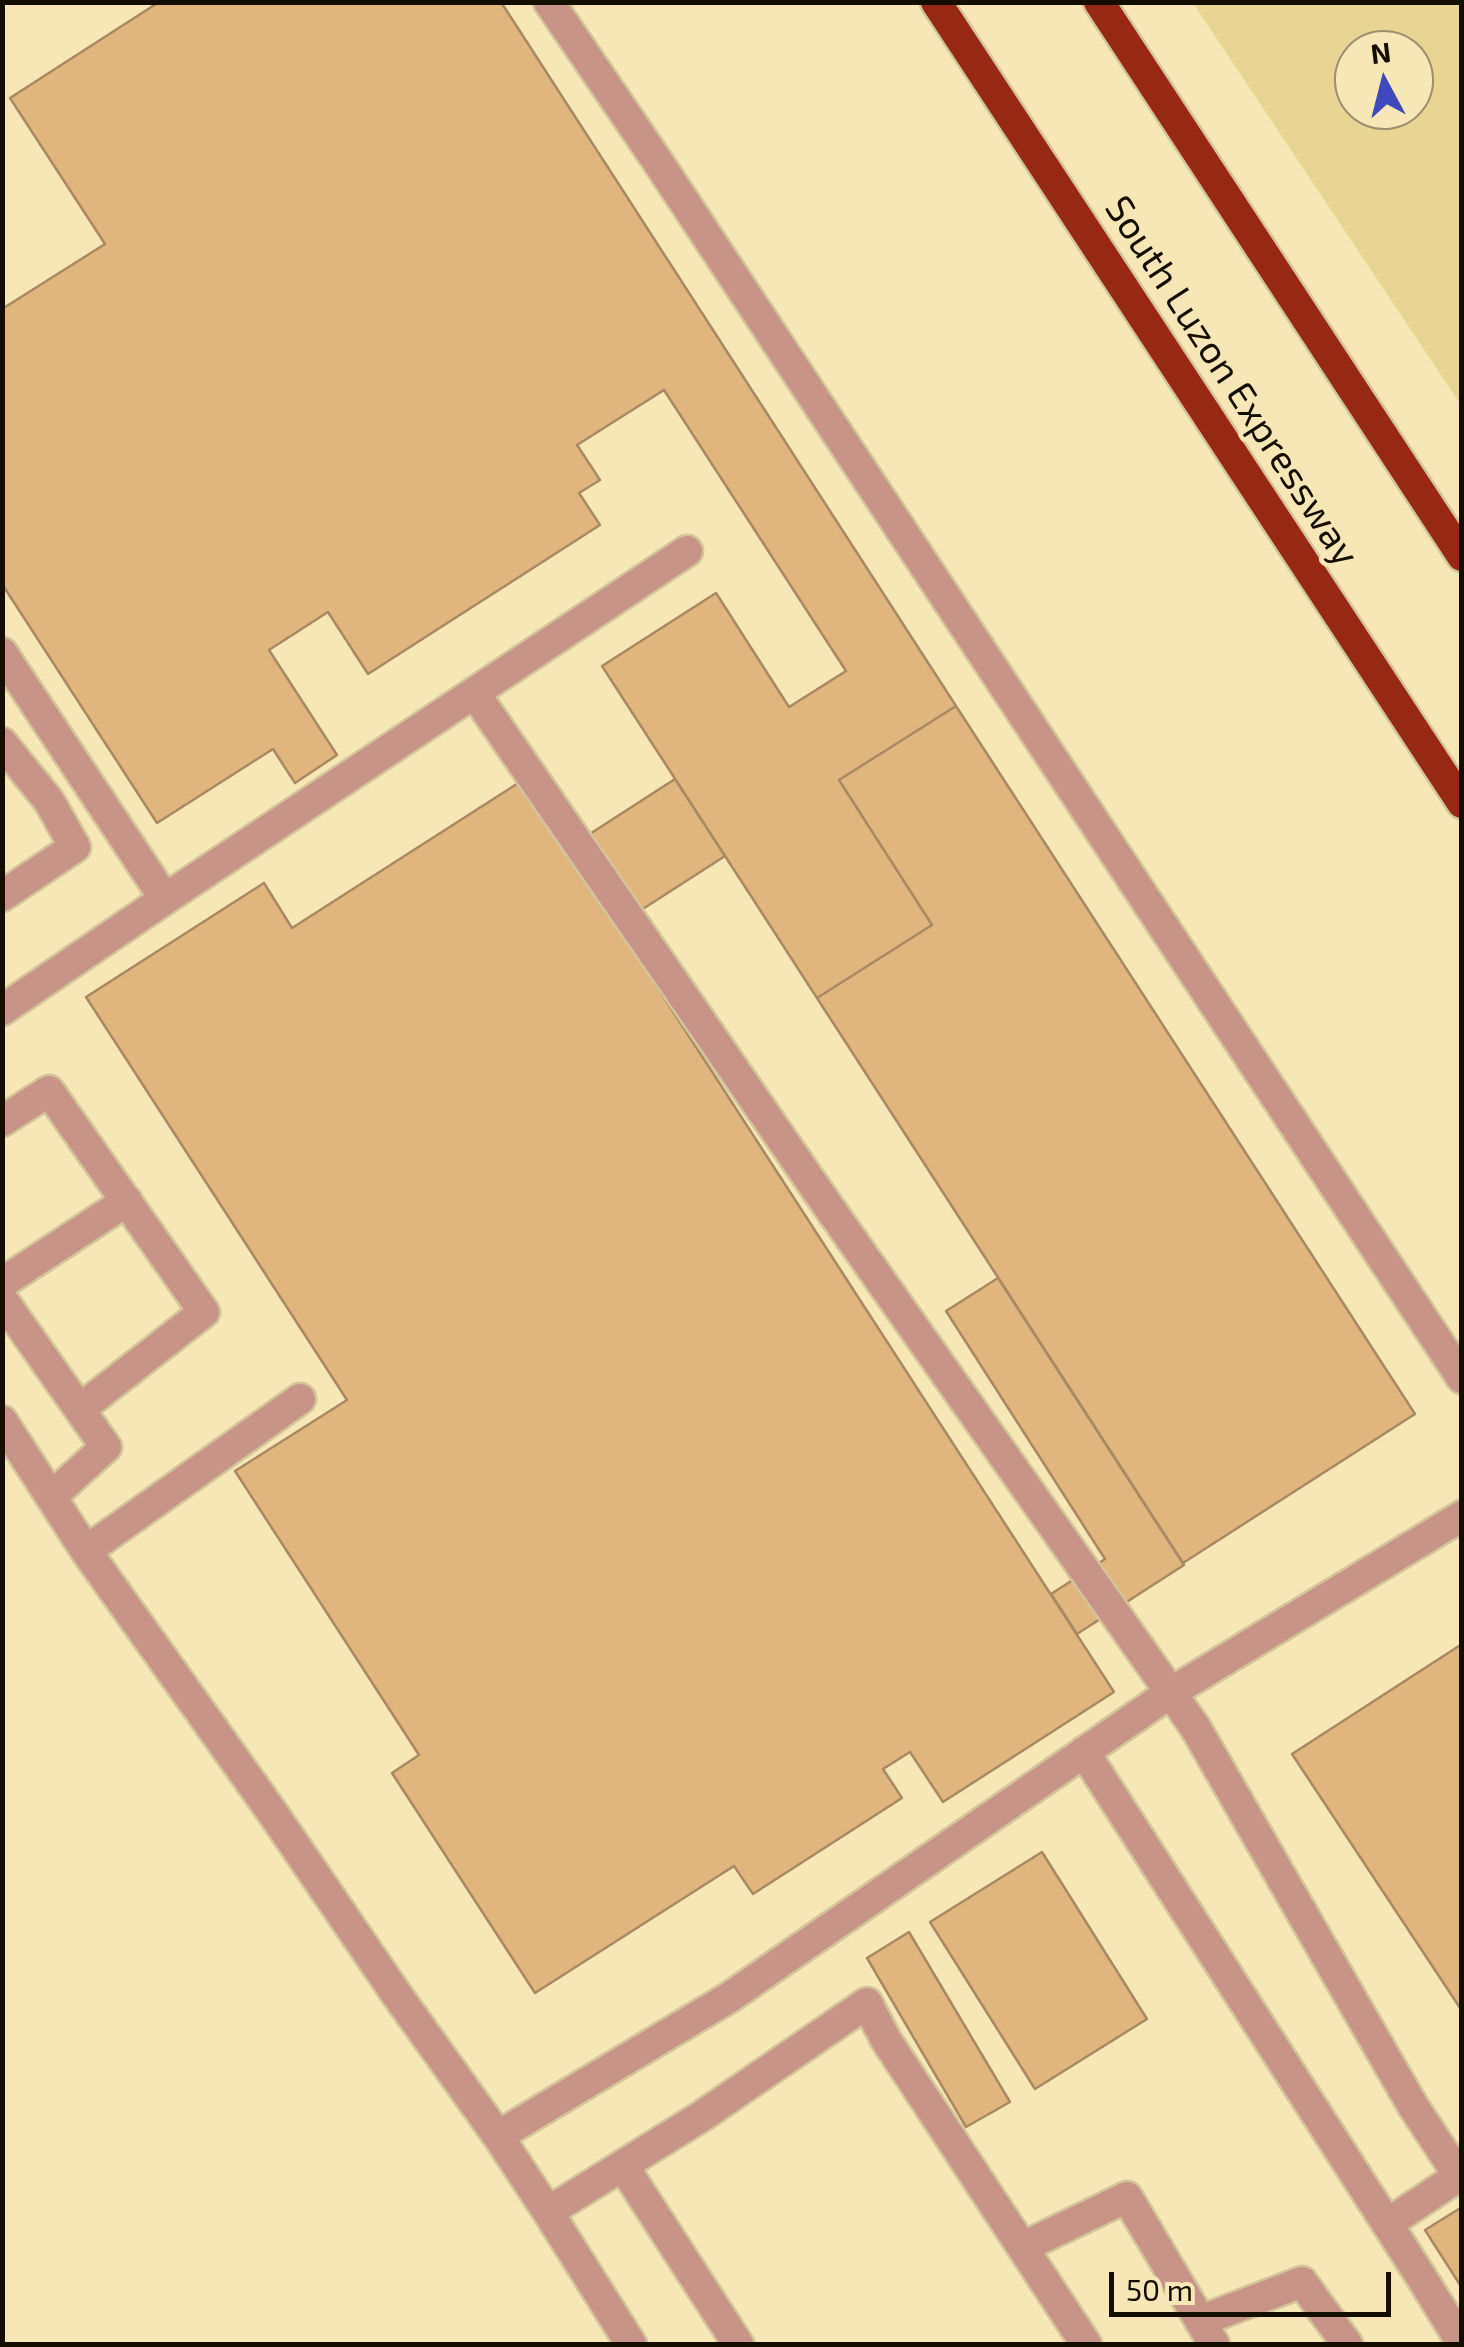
<!DOCTYPE html>
<html>
<head>
<meta charset="utf-8">
<style>
	body { margin:0 }
	#map { position:relative; width:1464px; height:2347px; overflow:hidden; background:#f7e7b7; font-family:"Exo 2",sans-serif }
	canvas { display:block }
	.frame { position:absolute; inset:0; border:5px solid #140e01; pointer-events:none }
	.north { position:absolute; left:1334px; top:30px; width:100px; height:100px; box-sizing:border-box; background:#f7e7b7; border:2px solid #9c906e; border-radius:50%; rotate:353deg; font-size:28px; font-weight:700; line-height:40px; text-align:center; color:#140e01 }
	.north::after { content:''; display:block; margin:auto; width:35px; height:45px; background:#3d49bc; clip-path:polygon(50% 0,100% 100%,50% 72%,0 100%) }
	.scale { position:absolute; left:1109px; top:2272px; width:282px; height:45px; box-sizing:border-box; border:5px solid #140e01; border-top:0; padding-left:12px; font-size:30px; line-height:35px; white-space:nowrap; color:#140e01; -webkit-text-stroke:8px #f7e7b7; paint-order:stroke }
</style>
</head>
<body>
<div id="map">
<canvas width="1464" height="2347"></canvas>
<div class="frame"></div>
<div class="north">N</div>
<div class="scale">50 m</div>
</div>
<script>
const c = document.querySelector('canvas').getContext('2d');
c.lineJoin = 'round';
function fillPath(path, color) {
  c.fillStyle = color;
  c.fill(path, 'evenodd');
}
function strokePath(path, color, width, dash) {
  c.strokeStyle = color;
  c.lineWidth = width;
  c.lineCap = dash ? 'butt' : 'round';
  c.setLineDash(dash || []);
  c.stroke(path);
}
function drawText(font, color, halo, rows, align = 'center') {
  c.font = font + ' "Exo 2",sans-serif';
  c.lineWidth = 9;
  c.setLineDash([]);
  c.textBaseline = 'middle';
  c.strokeStyle = halo;
  c.fillStyle = color;
  for (const [text, x, y, turn = 0] of rows) {
    c.save();
    c.translate(x, y);
    c.rotate((+turn || 0) * Math.PI / 180);
    c.textAlign = isNaN(turn) ? turn : align;
    if (halo) c.strokeText(text, 0, 0);
    c.fillText(text, 0, 0);
    c.restore();
  }
}
fillPath(new Path2D(`
	M 1193,3 L 1461,3 L 1461,405 ZM 1354,50 L 1414,50 L 1414,110 L 1354,110 Z`), '#e8d493');
const building = new Path2D(`
	M 159,2 L 501,2 L 956,706 L 839,780 L 932,925 L 817,998 L 602,666 L 716,593 L 789,707 L 846,671 L 664,390 L 577,445 L 600,480 L 579,493 L 600,525 L 368,674 L 328,612 L 269,650 L 337,755 L 295,783 L 273,749 L 157,823 L 2,584 L 2,309 L 105,244 L 10,98 Z
	M 956,706 L 1415,1414 L 1183,1563 L 817,998 L 932,925 L 839,780 Z
	M 675,779 L 725,856 L 618,925 L 568,848 Z
	M 523,780 L 1114,1692 L 943,1802 L 910,1752 L 883,1769 L 902,1798 L 753,1894 L 734,1866 L 535,1993 L 392,1773 L 419,1755 L 235,1471 L 347,1400 L 86,997 L 264,883 L 292,928 Z
	M 998,1278 L 1184,1565 L 1077,1634 L 1051,1594 L 1105,1559 L 946,1311 Z
	M 1462,1644 L 1462,2011 L 1292,1754 Z
	M 1042,1852 L 1147,2019 L 1035,2089 L 930,1922 Z
	M 909,1932 L 1010,2102 L 966,2127 L 867,1958 Z
	M 1462,2207 L 1462,2288 L 1425,2230 Z`);
fillPath(building, '#e1b57e');
strokePath(building, '#a88962', 2.5);
const minor = new Path2D(`
	M 549,2 L 656,159 L 1462,1378
	M 2,653 L 165,899
	M 475,694 L 821,1196 L 1195,1727 L 1413,2106 L 1459,2176
	M 2,743 L 49,801 L 75,847 L 2,896
	M 2,1010 L 165,899 L 687,551
	M 2,1121 L 49,1091 L 204,1312 L 80,1409
	M 2,1283 L 127,1201
	M 2,1299 L 106,1447 L 51,1497
	M 2,1421 L 86,1551 L 272,1812 L 397,1995 L 498,2136 L 548,2212 L 631,2344
	M 86,1551 L 300,1399
	M 1084,1752 L 1420,2275 L 1462,2343
	M 498,2136 L 730,1997 L 1170,1693 L 1462,1516
	M 623,2166 L 738,2344
	M 548,2212 L 702,2116 L 867,2003 L 886,2040 L 1086,2344
	M 1387,2224 L 1462,2174
	M 1023,2247 L 1127,2197 L 1214,2344
	M 1200,2321 L 1302,2282 L 1347,2344`);
const highway = new Path2D(`
	M 936,2 L 1462,803
	M 1099,2 L 1462,556`);
strokePath(minor, '#d3c49a', 35);
strokePath(highway, '#d3c49a', 35);
strokePath(minor, '#c99488', 30);
strokePath(highway, '#962814', 30);
drawText('38px', '#140e01', '#f7e7b7', [
	["South Luzon Expressway",1232,381,57]
]);
</script>
</body>
</html>
